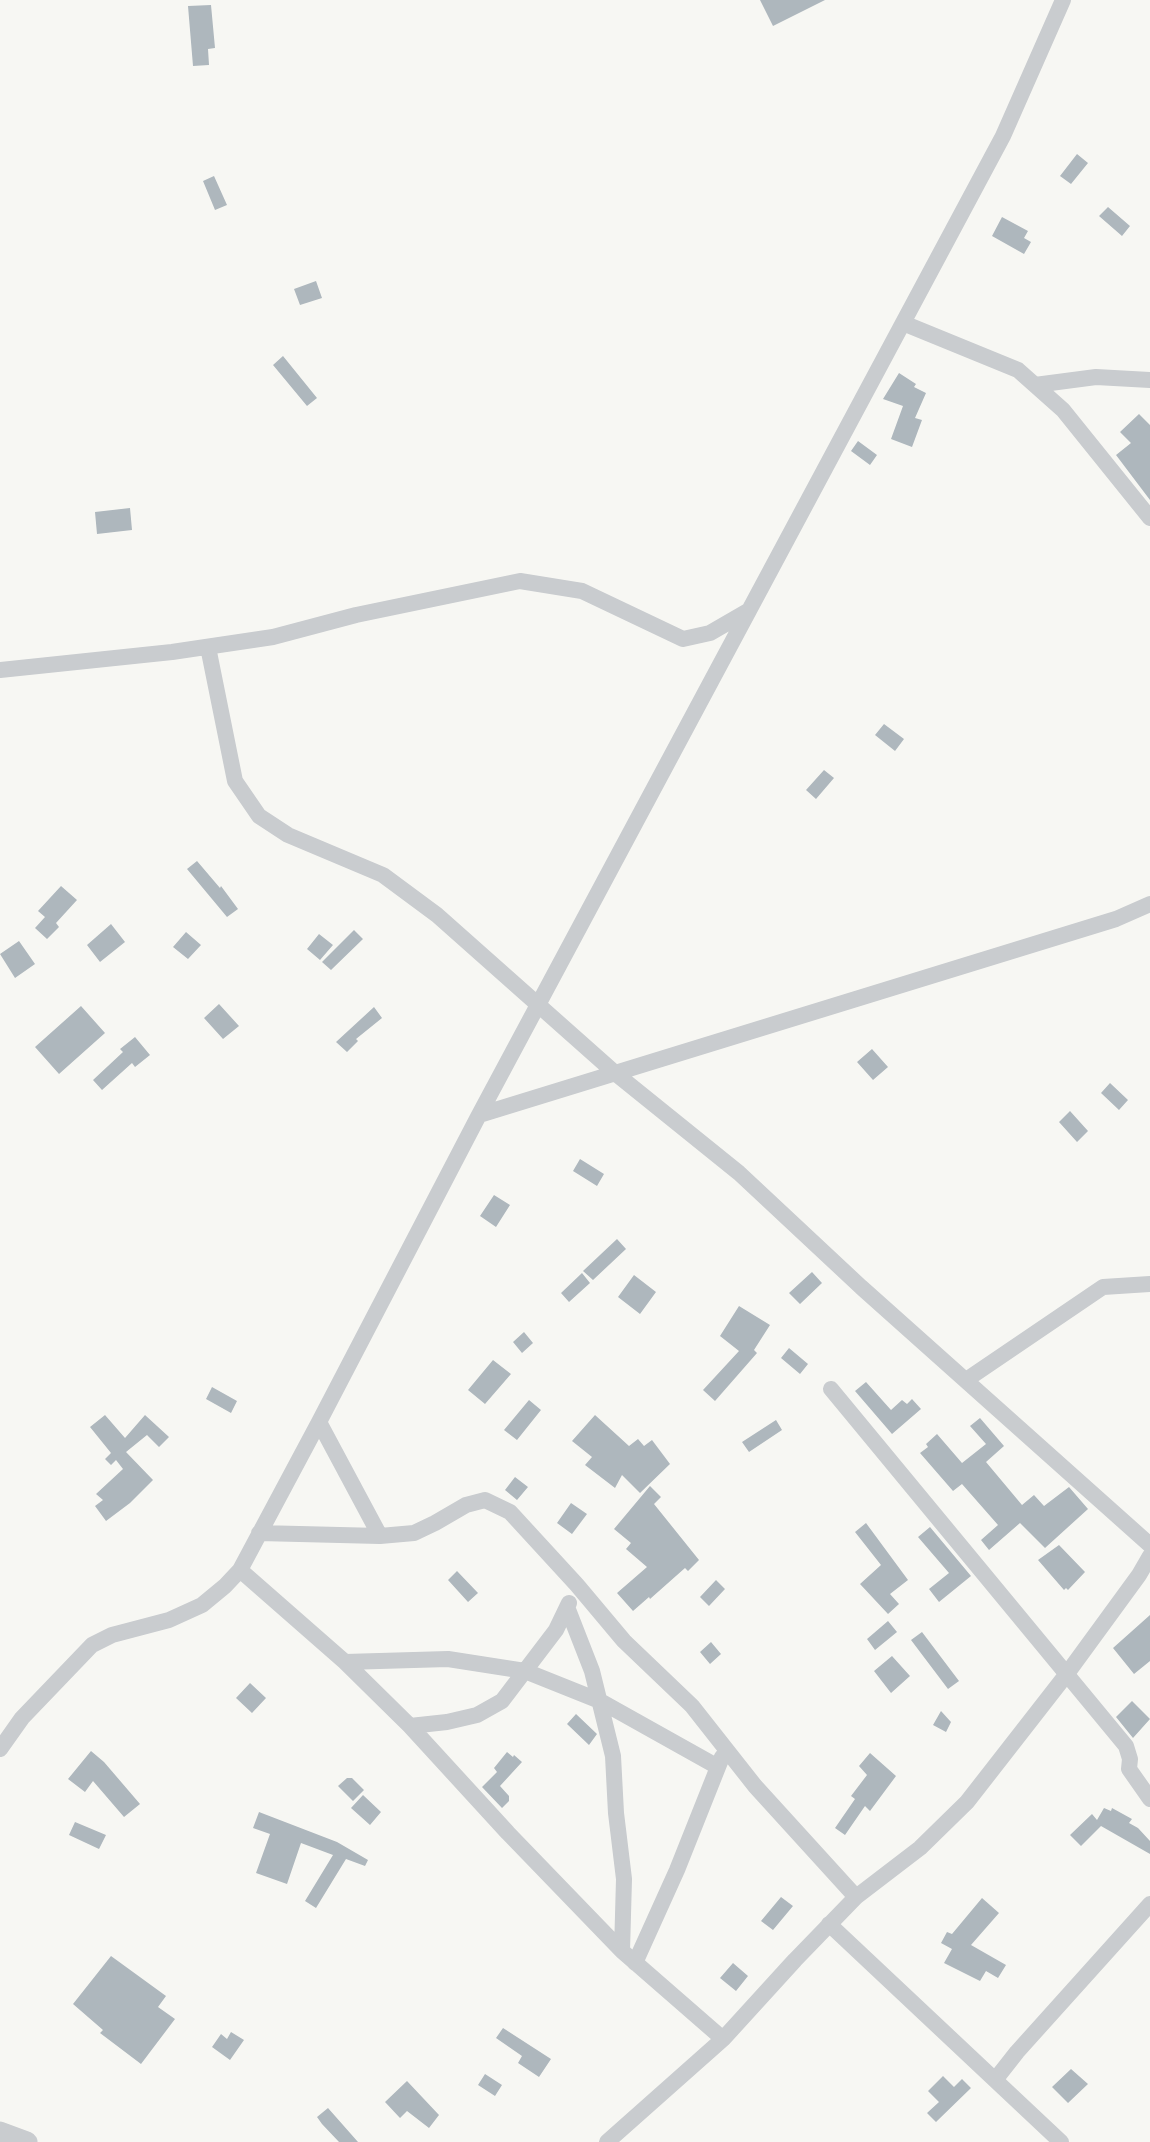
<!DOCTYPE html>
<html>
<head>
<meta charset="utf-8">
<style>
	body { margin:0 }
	canvas { display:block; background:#f7f7f3 }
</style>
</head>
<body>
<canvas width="1150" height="2142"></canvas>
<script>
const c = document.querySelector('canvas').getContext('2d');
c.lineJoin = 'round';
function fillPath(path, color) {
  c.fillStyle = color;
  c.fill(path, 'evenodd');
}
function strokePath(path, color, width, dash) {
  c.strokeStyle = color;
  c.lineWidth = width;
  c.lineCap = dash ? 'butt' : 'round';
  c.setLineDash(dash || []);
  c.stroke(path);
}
fillPath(new Path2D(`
	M 760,0 L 825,0 L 773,26 Z
	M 211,5 L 215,48 L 208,49 L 209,65 L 193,66 L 188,6 Z
	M 1077,154 L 1088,163 L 1071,184 L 1060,176 Z
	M 214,176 L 227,205 L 215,210 L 203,181 Z
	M 1108,207 L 1130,226 L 1122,236 L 1099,216 Z
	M 1002,217 L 1028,231 L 1024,238 L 1031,242 L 1024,254 L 992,236 Z
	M 316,281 L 322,298 L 300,305 L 294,289 Z
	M 283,356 L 317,398 L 307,406 L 273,365 Z
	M 899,373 L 916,384 L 914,387 L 926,393 L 915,418 L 922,420 L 912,447 L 891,439 L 903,406 L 883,399 Z
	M 1139,414 L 1150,425 L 1150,500 L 1116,455 L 1131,443 L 1120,432 Z
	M 858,441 L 877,455 L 870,465 L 851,451 Z
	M 130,508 L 132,530 L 97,534 L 95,512 Z
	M 884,724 L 904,739 L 895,751 L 875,735 Z
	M 824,770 L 834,778 L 816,799 L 806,790 Z
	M 197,861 L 220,888 L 221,886 L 238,909 L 227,917 L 187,869 Z
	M 61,886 L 77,900 L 56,923 L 59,927 L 47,939 L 35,928 L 45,917 L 38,911 Z
	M 111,924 L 125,942 L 100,962 L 87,945 Z
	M 354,930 L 363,939 L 331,970 L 322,962 Z
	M 186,932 L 201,945 L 188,959 L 173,947 Z
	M 319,934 L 333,945 L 320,960 L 307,949 Z
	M 19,941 L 35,964 L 15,978 L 0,954 Z
	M 219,1004 L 239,1026 L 223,1039 L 204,1018 Z
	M 81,1006 L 105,1033 L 59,1074 L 35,1047 Z
	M 374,1007 L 382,1018 L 356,1039 L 358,1041 L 347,1052 L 336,1042 Z
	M 135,1037 L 150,1055 L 135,1067 L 132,1063 L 102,1090 L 93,1080 L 123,1052 L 120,1049 Z
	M 872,1049 L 888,1067 L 873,1080 L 857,1062 Z
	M 1110,1083 L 1128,1100 L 1119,1110 L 1101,1093 Z
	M 1070,1111 L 1088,1131 L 1077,1142 L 1059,1122 Z
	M 580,1159 L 604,1174 L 597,1186 L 573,1171 Z
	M 494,1195 L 510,1205 L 496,1227 L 480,1216 Z
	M 617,1239 L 626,1249 L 593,1280 L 583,1271 Z
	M 812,1272 L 822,1283 L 800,1304 L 789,1293 Z
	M 582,1273 L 590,1283 L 569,1302 L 561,1293 Z
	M 634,1275 L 656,1292 L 640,1314 L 618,1297 Z
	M 739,1306 L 770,1325 L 754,1350 L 757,1353 L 715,1401 L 703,1390 L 739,1351 L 720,1336 Z
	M 524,1332 L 533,1343 L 522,1353 L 513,1342 Z
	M 789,1348 L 808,1364 L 800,1374 L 781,1358 Z
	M 493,1360 L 511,1374 L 485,1404 L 468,1390 Z
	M 866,1382 L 891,1410 L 902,1400 L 907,1404 L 912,1399 L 921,1409 L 892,1434 L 855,1391 Z
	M 212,1387 L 237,1401 L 231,1413 L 206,1399 Z
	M 529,1400 L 541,1410 L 517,1440 L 504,1430 Z
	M 105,1415 L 125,1438 L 145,1415 L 169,1437 L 159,1447 L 147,1435 L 126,1452 L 153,1480 L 130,1503 L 106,1521 L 95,1506 L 103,1500 L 96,1494 L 123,1469 L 116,1460 L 111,1465 L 105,1459 L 111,1453 L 90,1427 Z
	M 595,1415 L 629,1446 L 638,1439 L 644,1446 L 652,1440 L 670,1464 L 640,1493 L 622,1475 L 615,1488 L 585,1465 L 592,1457 L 572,1441 Z
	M 980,1418 L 1004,1446 L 986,1462 L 1022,1505 L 1034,1495 L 1044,1506 L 1069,1487 L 1088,1509 L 1045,1548 L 1020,1523 L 989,1550 L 981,1540 L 998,1525 L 962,1484 L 953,1491 L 920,1453 L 928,1447 L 926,1444 L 937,1434 L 962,1463 L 986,1444 L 970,1426 Z
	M 776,1420 L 782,1430 L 749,1452 L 742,1442 Z
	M 515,1477 L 528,1487 L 517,1500 L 505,1490 Z
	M 650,1486 L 661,1497 L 654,1504 L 699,1560 L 688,1571 L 685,1568 L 650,1599 L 649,1597 L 633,1611 L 617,1593 L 647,1567 L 626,1549 L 631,1543 L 614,1529 Z
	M 571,1503 L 587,1514 L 572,1534 L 557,1523 Z
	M 866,1523 L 908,1580 L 890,1594 L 899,1604 L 888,1614 L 860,1584 L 881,1565 L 855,1532 Z
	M 930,1527 L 971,1576 L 939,1602 L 929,1589 L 949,1573 L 918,1537 Z
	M 1059,1545 L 1085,1572 L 1068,1590 L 1066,1588 L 1064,1590 L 1038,1560 Z
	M 457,1571 L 478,1593 L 468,1602 L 448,1580 Z
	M 716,1580 L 725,1589 L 709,1606 L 700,1597 Z
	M 1150,1615 L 1150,1661 L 1134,1674 L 1113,1648 Z
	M 888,1621 L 897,1632 L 875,1650 L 867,1639 Z
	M 922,1632 L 959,1681 L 948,1689 L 911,1640 Z
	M 711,1642 L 721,1654 L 710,1664 L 700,1652 Z
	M 892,1656 L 910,1676 L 891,1693 L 874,1671 Z
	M 250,1683 L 266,1698 L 252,1713 L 236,1698 Z
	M 1132,1701 L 1150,1719 L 1133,1738 L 1116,1717 Z
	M 941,1711 L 951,1722 L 946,1732 L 933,1725 Z
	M 576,1714 L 597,1734 L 589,1745 L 567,1724 Z
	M 91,1751 L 104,1762 L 140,1804 L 124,1817 L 93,1781 L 85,1792 L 68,1779 Z
	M 507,1752 L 513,1757 L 514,1755 L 522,1762 L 500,1786 L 509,1796 L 509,1801 L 502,1808 L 482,1787 L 497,1772 L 494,1768 Z
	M 870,1753 L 896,1776 L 870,1811 L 865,1806 L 845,1835 L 835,1828 L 855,1799 L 851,1796 L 867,1775 L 859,1766 Z
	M 347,1778 L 352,1778 L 364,1790 L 353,1801 L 338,1786 Z
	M 363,1795 L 381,1812 L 370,1825 L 351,1808 Z
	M 1104,1808 L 1111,1811 L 1112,1808 L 1132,1819 L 1129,1823 L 1138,1828 L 1150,1841 L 1150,1854 L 1101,1826 L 1081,1846 L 1070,1835 L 1092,1814 L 1097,1820 Z
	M 259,1812 L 337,1842 L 368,1860 L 365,1866 L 346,1859 L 316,1908 L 305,1901 L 333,1855 L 301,1843 L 287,1884 L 256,1873 L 270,1834 L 253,1828 Z
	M 75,1822 L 106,1835 L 99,1849 L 69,1835 Z
	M 781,1897 L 793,1906 L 773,1930 L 761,1921 Z
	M 982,1898 L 999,1913 L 971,1945 L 1006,1965 L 998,1978 L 986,1971 L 980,1981 L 944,1963 L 952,1949 L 941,1943 L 947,1932 L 952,1934 Z
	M 111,1956 L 166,1996 L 158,2007 L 175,2019 L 141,2064 L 100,2033 L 103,2030 L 73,2004 Z
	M 733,1963 L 748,1976 L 736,1991 L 720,1978 Z
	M 503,2028 L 551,2059 L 539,2077 L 518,2063 L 522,2056 L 496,2038 Z
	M 231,2032 L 244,2040 L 230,2060 L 212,2047 L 221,2034 L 227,2039 Z
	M 1071,2069 L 1088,2084 L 1068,2103 L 1052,2087 Z
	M 485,2074 L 502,2085 L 495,2096 L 478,2085 Z
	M 943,2076 L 954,2087 L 962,2079 L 971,2088 L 936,2122 L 927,2113 L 939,2102 L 928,2091 Z
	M 407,2081 L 439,2115 L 429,2128 L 407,2111 L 400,2118 L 385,2102 Z
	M 328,2108 L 358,2142 L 339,2142 L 322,2124 L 317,2117 Z`), '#aeb7bd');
strokePath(new Path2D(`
	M 903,323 L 1018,370 L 1063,410 L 1150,518
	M 1035,385 L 1096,377 L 1150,380
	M 208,647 L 235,781 L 259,816 L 288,835 L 383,875 L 437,915 L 615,1073 L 739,1173 L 861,1287 L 1150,1545
	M 0,670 L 172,652 L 273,637 L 356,615 L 520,581 L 582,591 L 683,639 L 710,633 L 748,611
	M 479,1115 L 1116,919 L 1150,904
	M 966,1380 L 1103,1287 L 1150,1284
	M 831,1389 L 1126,1746 L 1130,1759 L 1129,1769 L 1150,1799
	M 319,1422 L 380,1536 L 414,1533 L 435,1523 L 466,1505 L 485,1500 L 510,1512 L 577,1585 L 624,1641 L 692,1706 L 755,1786 L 856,1897
	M 259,1533 L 380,1536
	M 240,1570 L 345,1662 L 410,1726 L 508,1833 L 622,1951 L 723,2039
	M 567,1607 L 592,1671 L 613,1756 L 616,1813 L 624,1879 L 622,1951
	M 345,1662 L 448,1659 L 525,1671 L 600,1701 L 718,1767
	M 410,1726 L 447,1722 L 477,1715 L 502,1701 L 556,1630 L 569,1603
	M 0,1749 L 22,1718 L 92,1645 L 112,1635 L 169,1620 L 202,1605 L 225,1586 L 240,1570 L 319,1422 L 479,1115 L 1003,136 L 1063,0
	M 829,1924 L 1061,2142
	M 635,1963 L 677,1870 L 722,1757
	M 995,2080 L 1017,2052 L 1150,1904
	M 607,2142 L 723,2039 L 795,1960 L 856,1897 L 920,1848 L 967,1802 L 1066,1675 L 1139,1575 L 1150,1556`), '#c9cccf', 16);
strokePath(new Path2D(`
	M 0,2132 L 27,2142`), '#c9cccf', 21);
</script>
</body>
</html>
